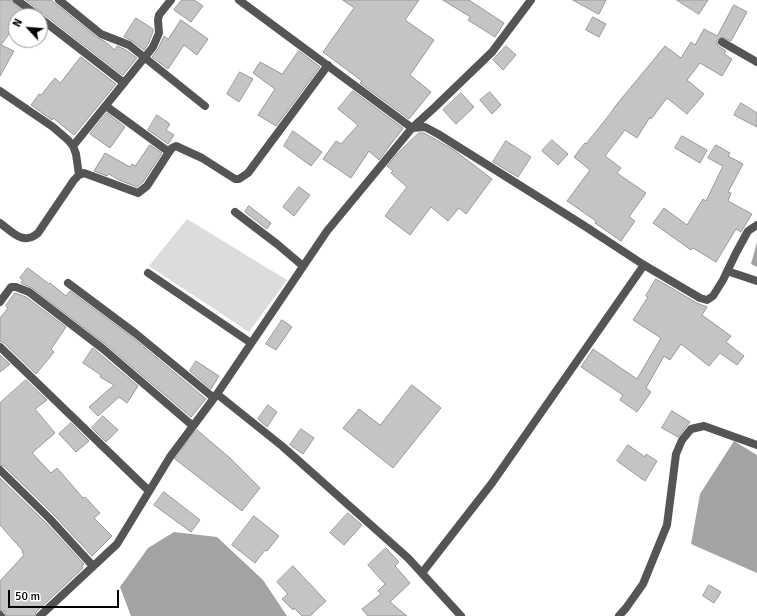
<!DOCTYPE html>
<html>
<head>
<meta charset="utf-8">
<style>
	body { margin:0 }
	#map { position:relative; width:757px; height:616px; overflow:hidden; background:#fff; font-family:Signika,sans-serif }
	canvas { display:block }
	.north { position:absolute; left:8px; top:8px; width:40px; height:40px; box-sizing:border-box; background:#fff; border:1px solid #999; border-radius:50%; rotate:296deg; font-size:11px; font-weight:700; line-height:16px; text-align:center; color:#000 }
	.north::after { content:''; display:block; margin:auto; width:14px; height:18px; background:#000; clip-path:polygon(50% 0,100% 100%,50% 72%,0 100%) }
	.scale { position:absolute; left:8px; top:590px; width:111px; height:18px; box-sizing:border-box; border:2px solid #000; border-top:0; padding-left:5px; font-size:12px; line-height:14px; white-space:nowrap; color:#000; -webkit-text-stroke:3px #fff; paint-order:stroke }
</style>
</head>
<body>
<div id="map">
<canvas width="757" height="616"></canvas>
<div class="north">N</div>
<div class="scale">50 m</div>
</div>
<script>
const c = document.querySelector('canvas').getContext('2d');
c.lineJoin = 'round';
function fillPath(path, color) {
  c.fillStyle = color;
  c.fill(path, 'evenodd');
}
function strokePath(path, color, width, dash) {
  c.strokeStyle = color;
  c.lineWidth = width;
  c.lineCap = dash ? 'butt' : 'round';
  c.setLineDash(dash || []);
  c.stroke(path);
}
fillPath(new Path2D(`
	M 187,219 L 287,280 L 249,332 L 149,266 Z`), '#dcdcdc');
fillPath(new Path2D(`
	M 757,242 L 757,267 L 751,264 Z
	M 734,441 L 757,455 L 757,573 L 691,544 L 700,494 Z
	M 174,532 L 217,537 L 263,580 L 287,616 L 131,616 L 120,587 L 148,548 Z`), '#a3a3a3');
const building = new Path2D(`
	M 0,0 L 12,0 L 14,4 L 29,16 L 16,16 L 16,24 L 1,45 L 14,51 L 0,76 Z
	M 26,0 L 51,0 L 98,38 L 104,41 L 115,50 L 117,46 L 126,50 L 137,58 L 123,75 Z
	M 182,0 L 194,0 L 203,6 L 191,22 L 174,10 Z
	M 343,0 L 419,0 L 405,20 L 434,40 L 410,75 L 431,92 L 409,119 L 360,83 L 362,81 L 323,52 L 354,8 Z
	M 443,0 L 469,0 L 504,23 L 495,37 L 468,20 L 470,17 Z
	M 573,0 L 606,0 L 599,14 Z
	M 677,0 L 708,0 L 699,14 Z
	M 734,5 L 747,12 L 731,41 L 722,37 L 717,40 L 717,45 L 726,51 L 724,54 L 732,59 L 722,76 L 700,63 L 687,80 L 704,94 L 687,114 L 667,98 L 651,119 L 650,117 L 637,138 L 625,130 L 605,156 L 621,168 L 617,173 L 646,193 L 629,217 L 635,221 L 621,241 L 595,223 L 596,221 L 567,201 L 590,170 L 574,157 L 585,143 L 586,144 L 610,114 L 617,104 L 665,46 L 681,58 L 691,42 L 695,45 L 704,29 L 717,36 Z
	M 593,17 L 606,24 L 599,37 L 586,30 Z
	M 136,18 L 153,29 L 153,32 L 148,44 L 144,50 L 132,41 L 124,37 Z
	M 181,20 L 208,39 L 197,55 L 184,45 L 168,69 L 152,57 L 158,49 L 164,36 L 168,39 Z
	M 506,46 L 516,55 L 503,70 L 493,60 Z
	M 299,51 L 320,67 L 276,126 L 258,115 L 275,89 L 253,73 L 260,62 L 282,74 Z
	M 81,57 L 116,84 L 74,135 L 53,118 L 52,120 L 31,105 L 39,94 L 41,95 L 55,78 L 60,83 Z
	M 240,72 L 253,79 L 239,102 L 227,94 Z
	M 353,91 L 403,128 L 379,160 L 369,151 L 351,178 L 323,159 L 336,141 L 341,144 L 358,125 L 338,109 Z
	M 490,92 L 501,105 L 492,114 L 480,100 Z
	M 461,93 L 474,107 L 456,124 L 443,110 Z
	M 741,103 L 757,113 L 757,127 L 734,115 Z
	M 107,113 L 125,127 L 110,148 L 90,134 Z
	M 157,115 L 170,124 L 166,130 L 174,135 L 168,144 L 148,130 Z
	M 293,131 L 322,152 L 311,166 L 284,146 Z
	M 419,133 L 424,133 L 454,150 L 492,179 L 466,214 L 459,208 L 448,221 L 431,207 L 410,235 L 385,216 L 407,187 L 391,173 L 393,171 L 387,166 L 398,153 Z
	M 682,136 L 707,150 L 700,163 L 675,148 Z
	M 552,140 L 568,154 L 558,165 L 542,151 Z
	M 506,141 L 531,157 L 518,177 L 493,162 Z
	M 150,145 L 162,153 L 143,182 L 137,187 L 119,180 L 109,174 L 107,176 L 94,171 L 105,153 L 130,167 L 132,164 L 135,166 Z
	M 716,145 L 730,153 L 728,156 L 743,164 L 728,192 L 731,193 L 728,201 L 752,214 L 741,232 L 736,229 L 716,262 L 693,248 L 691,250 L 653,223 L 664,208 L 687,225 L 703,199 L 706,201 L 723,166 L 708,158 Z
	M 299,187 L 310,195 L 294,216 L 283,207 Z
	M 249,206 L 271,223 L 267,229 L 245,212 Z
	M 28,268 L 49,284 L 50,283 L 66,296 L 70,291 L 132,337 L 206,399 L 191,417 L 105,344 L 32,288 L 21,283 L 23,280 L 20,278 Z
	M 656,279 L 697,303 L 707,307 L 702,315 L 731,336 L 726,342 L 744,356 L 737,365 L 720,353 L 709,366 L 681,344 L 670,360 L 664,356 L 646,388 L 651,392 L 637,412 L 620,400 L 623,395 L 581,367 L 593,349 L 637,379 L 661,338 L 633,320 L 648,297 L 646,296 Z
	M 15,293 L 26,297 L 66,327 L 51,349 L 54,352 L 36,374 L 4,343 L 0,341 L 0,318 L 8,308 L 6,306 Z
	M 282,320 L 292,327 L 276,350 L 266,344 Z
	M 93,348 L 138,386 L 127,403 L 119,397 L 98,416 L 89,407 L 114,385 L 100,377 L 101,375 L 83,363 Z
	M 0,355 L 10,364 L 0,372 Z
	M 196,361 L 219,376 L 211,389 L 190,371 Z
	M 26,380 L 47,400 L 35,409 L 55,433 L 32,453 L 51,473 L 57,468 L 83,498 L 85,497 L 100,513 L 94,518 L 112,536 L 92,556 L 53,514 L 4,466 L 0,465 L 0,403 Z
	M 412,385 L 441,408 L 393,468 L 343,428 L 359,409 L 380,425 Z
	M 268,405 L 277,412 L 267,427 L 258,419 Z
	M 672,411 L 690,422 L 678,437 L 662,428 Z
	M 103,416 L 118,430 L 106,442 L 92,428 Z
	M 71,423 L 89,441 L 76,452 L 59,434 Z
	M 301,429 L 314,438 L 303,454 L 290,445 Z
	M 197,430 L 230,458 L 260,488 L 242,511 L 175,459 Z
	M 628,445 L 645,457 L 646,454 L 657,461 L 645,481 L 617,461 Z
	M 0,478 L 45,522 L 84,564 L 82,566 L 83,568 L 36,612 L 35,616 L 6,616 L 5,612 L 0,610 L 0,581 L 24,555 L 22,552 L 23,551 L 0,525 Z
	M 164,492 L 200,520 L 191,532 L 154,505 Z
	M 348,513 L 362,525 L 344,545 L 330,533 Z
	M 254,516 L 279,536 L 267,551 L 265,550 L 255,563 L 232,545 Z
	M 386,548 L 399,562 L 395,566 L 410,583 L 390,602 L 407,616 L 368,616 L 362,609 L 381,594 L 378,591 L 385,584 L 368,565 Z
	M 293,566 L 326,601 L 310,616 L 302,616 L 294,608 L 293,610 L 282,599 L 288,594 L 277,582 Z
	M 709,585 L 721,592 L 714,603 L 703,596 Z`);
fillPath(building, '#c4c4c4');
strokePath(building, '#999', 1);
strokePath(new Path2D(`
	M 235,212 L 277,244 L 303,266
	M 422,573 L 492,483 L 644,265`), '#555', 8);
strokePath(new Path2D(`
	M 17,0 L 38,16
	M 59,0 L 101,34 L 129,45 L 205,106
	M 239,0 L 412,128 L 425,127 L 438,134 L 583,225 L 644,265 L 700,298 L 707,300 L 713,296 L 723,280 L 736,253 L 748,231 L 757,225
	M 40,18 L 124,83
	M 722,42 L 757,62
	M 0,91 L 53,127 L 68,140 L 73,146 L 76,154 L 79,175
	M 106,106 L 169,152
	M 73,146 L 153,47 L 159,33 L 158,20 L 159,15 L 171,0
	M 0,223 C 13,232 23,246 38,233 L 74,180 L 79,175 L 84,173 L 138,193 L 147,186 L 169,152 L 172,148 L 176,146 L 202,158 L 235,179 L 239,179 L 248,173 L 328,65
	M 727,271 L 757,281
	M 148,273 L 251,343
	M 68,283 L 135,333 L 214,398
	M 0,302 L 11,287 L 16,287 L 29,292 L 102,348 L 193,426
	M 0,347 L 149,491
	M 217,394 L 282,446 L 408,558 L 461,616
	M 0,470 L 49,518 L 93,566
	M 0,615 L 1,616
	M 40,616 L 117,544 L 170,457 L 217,394 L 327,231 L 412,128 L 435,107 L 492,52 L 531,0
	M 619,616 L 626,608 L 643,584 L 667,525 L 676,454 L 682,440 L 691,429 L 704,426 L 757,445`), '#555', 8);
</script>
</body>
</html>
